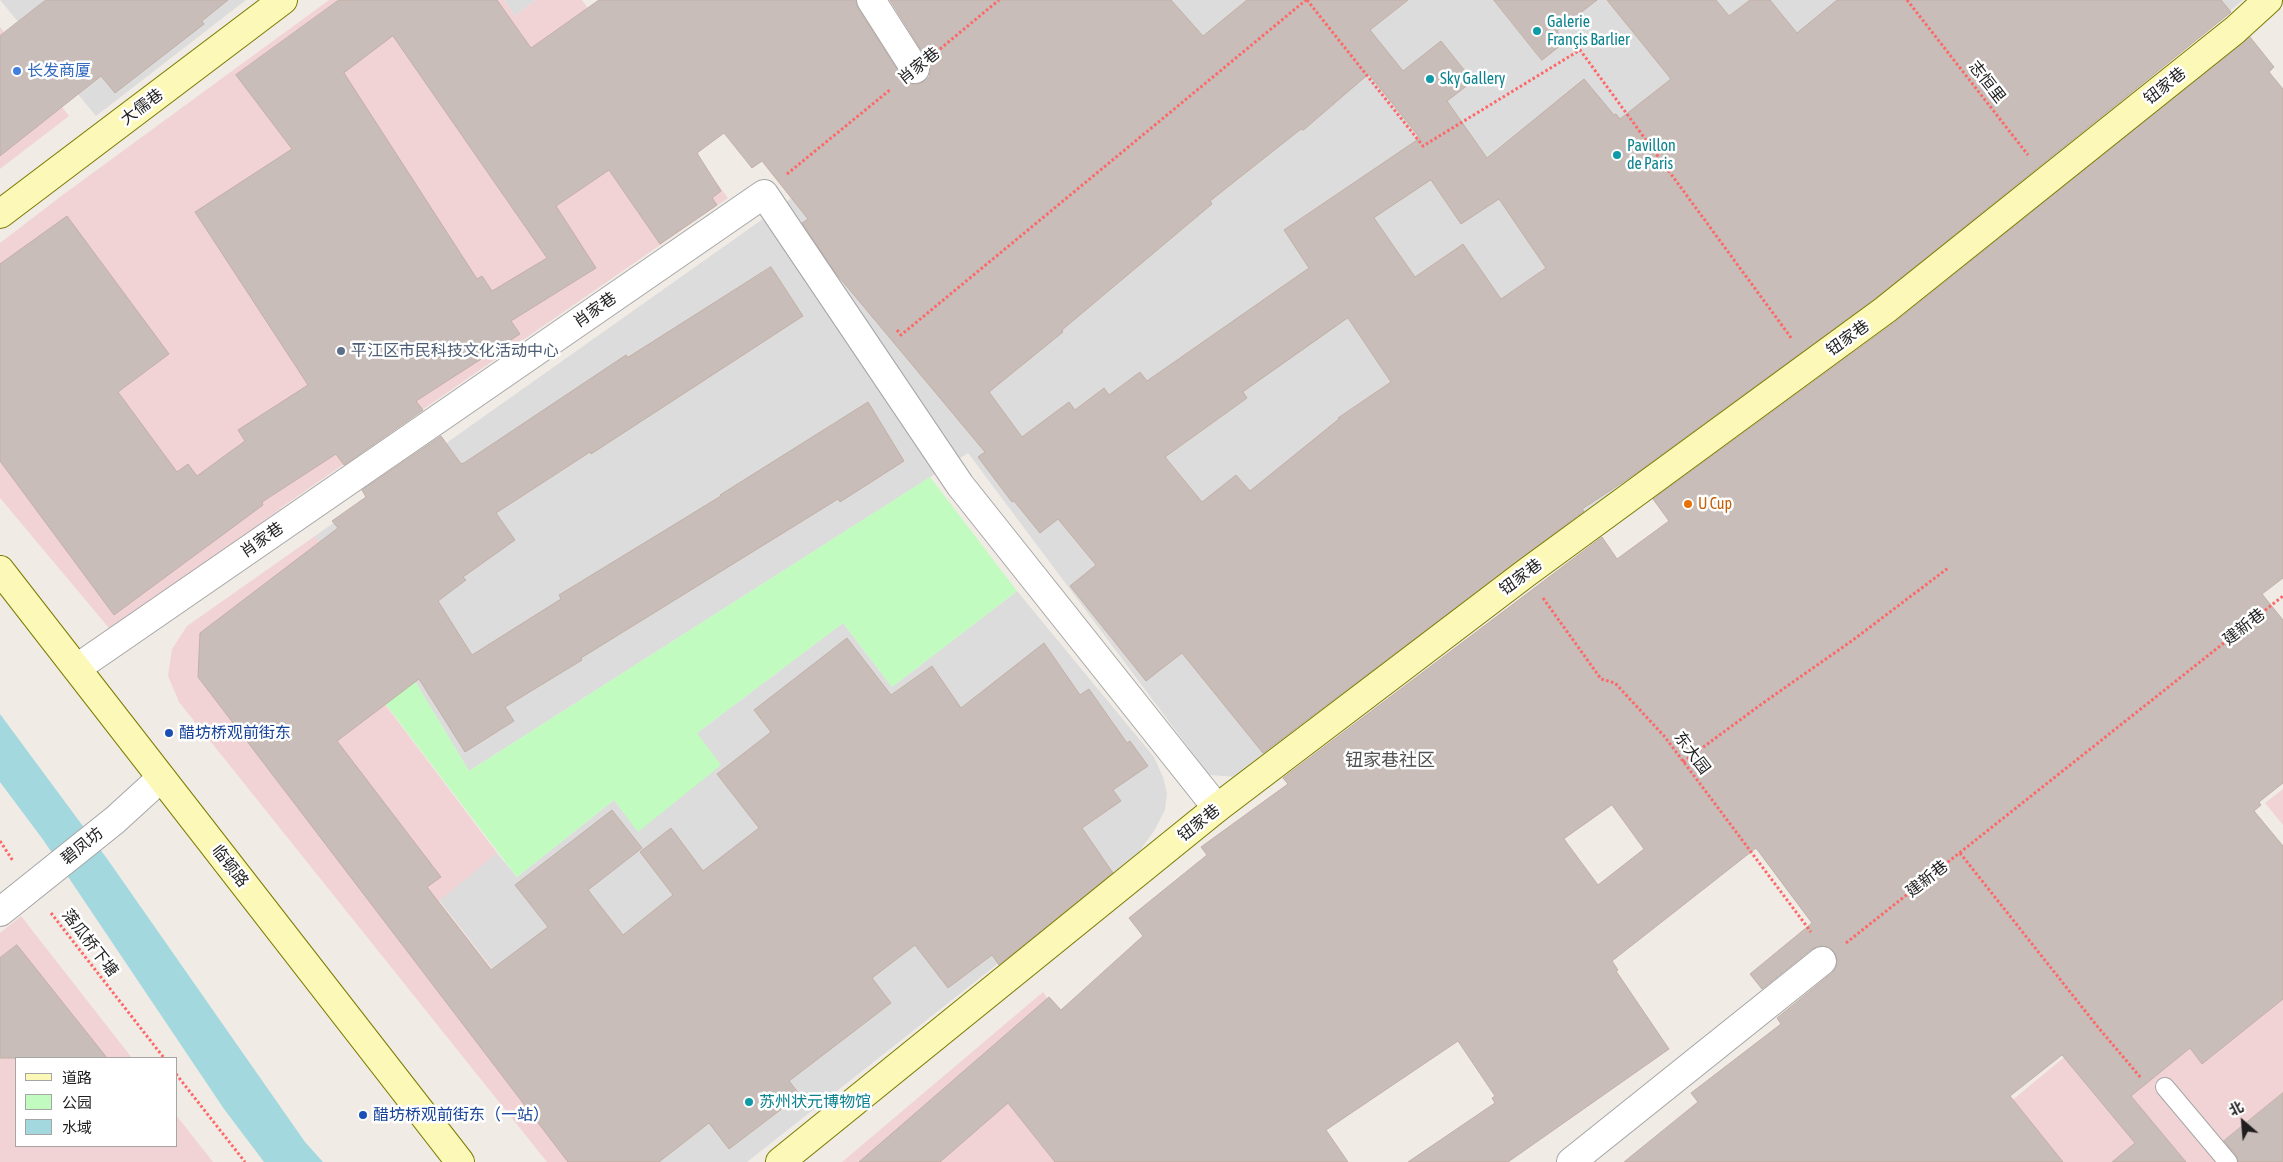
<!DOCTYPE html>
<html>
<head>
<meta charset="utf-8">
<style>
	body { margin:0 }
	#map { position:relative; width:2283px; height:1162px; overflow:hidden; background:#f0ebe5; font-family:"Asap Condensed","Noto Sans SC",sans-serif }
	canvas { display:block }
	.legend { position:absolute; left:15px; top:1057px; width:162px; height:90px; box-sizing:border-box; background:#fff; border:1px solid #a5a5a5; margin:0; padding:6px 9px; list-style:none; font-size:15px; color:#1f1f1f }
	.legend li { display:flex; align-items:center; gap:10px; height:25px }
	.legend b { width:25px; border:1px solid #a5a5a5 }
	.north { position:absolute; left:2218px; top:1097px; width:50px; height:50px; -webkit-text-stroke:4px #fff; paint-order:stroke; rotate:333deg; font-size:14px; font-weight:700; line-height:20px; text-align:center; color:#1f1f1f }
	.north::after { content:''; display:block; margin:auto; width:18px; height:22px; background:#1f1f1f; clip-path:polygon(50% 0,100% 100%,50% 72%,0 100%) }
</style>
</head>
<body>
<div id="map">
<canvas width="2283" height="1162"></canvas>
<ul class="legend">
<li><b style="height:6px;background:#fcf8b7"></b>道路</li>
<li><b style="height:14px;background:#c2fbc0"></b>公园</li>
<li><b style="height:14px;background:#a4d8df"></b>水域</li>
</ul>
<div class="north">北</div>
</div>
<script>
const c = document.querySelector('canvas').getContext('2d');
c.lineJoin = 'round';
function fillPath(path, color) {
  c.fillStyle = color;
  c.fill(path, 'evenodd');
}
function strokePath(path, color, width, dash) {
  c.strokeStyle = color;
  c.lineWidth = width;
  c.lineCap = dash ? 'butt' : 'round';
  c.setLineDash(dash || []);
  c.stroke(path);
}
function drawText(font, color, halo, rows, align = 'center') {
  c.font = font + ' "Asap Condensed","Noto Sans SC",sans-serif';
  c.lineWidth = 5;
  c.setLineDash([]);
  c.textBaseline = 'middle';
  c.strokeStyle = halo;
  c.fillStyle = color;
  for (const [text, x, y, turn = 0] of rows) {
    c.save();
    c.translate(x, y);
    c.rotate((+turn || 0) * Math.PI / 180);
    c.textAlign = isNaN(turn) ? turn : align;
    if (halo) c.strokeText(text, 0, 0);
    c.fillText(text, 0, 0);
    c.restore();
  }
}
fillPath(new Path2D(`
	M 0,0 L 246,0 L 96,116 Z
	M 504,0 L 536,0 L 515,16 Z
	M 1026,0 L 2243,0 L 2085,133 L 1854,315 L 1238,777 L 1209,775 L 968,453 L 469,771 L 392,644 L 315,536 L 784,204 Z
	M 1017,591 L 1154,757 L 1163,777 L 1167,793 L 1165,810 L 1154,831 L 1138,853 L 747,1162 L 642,1162 L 439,900 L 497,853 L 517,877 L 614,800 L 638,831 L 697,733 L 843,623 L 892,687 Z`), '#dddcdc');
fillPath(new Path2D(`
	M 329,0 L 504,0 L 515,16 L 536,0 L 582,0 L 728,198 L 285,505 L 114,634 L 0,498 L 0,243 L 64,194 Z
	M 0,27 L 69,116 L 0,169 Z
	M 315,536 L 392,644 L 381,699 L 497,853 L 439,901 L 642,1162 L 547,1162 L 179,702 L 168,676 L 172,649 L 187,626 Z
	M 2283,789 L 2283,825 L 2265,803 Z
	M 21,916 L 132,1058 L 16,1058 L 16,1146 L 176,1146 L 176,1115 L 213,1162 L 0,1162 L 0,933 Z
	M 2283,967 L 2283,1162 L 2029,1162 L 1992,1117 L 2091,1035 Z
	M 1043,992 L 1168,1162 L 842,1162 Z`), '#f1d3d5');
fillPath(new Path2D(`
	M 930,477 L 1017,591 L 892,687 L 843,623 L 697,733 L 721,765 L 638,832 L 614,800 L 517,877 L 381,698 L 412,676 L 469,771 Z`), '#c2fbc0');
fillPath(new Path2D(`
	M 0,714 L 108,860 L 305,1142 L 323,1162 L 264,1162 L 224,1109 L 44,841 L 0,782 Z`), '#a4d8df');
const building = new Path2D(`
	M 46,0 L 228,0 L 202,21 L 204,24 L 115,93 L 101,76 L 0,156 L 0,36 Z
	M 339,0 L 497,0 L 531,48 L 599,0 L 855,0 L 858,8 L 902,77 L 907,83 L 915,85 L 923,82 L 929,77 L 931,68 L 928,61 L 890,0 L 1171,0 L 1203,36 L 1247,0 L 1408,0 L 1370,30 L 1403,71 L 1441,41 L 1473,81 L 1447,101 L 1487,158 L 1584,79 L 1614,115 L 1616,114 L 1620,119 L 1671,79 L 1607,0 L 1716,0 L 1729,16 L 1750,0 L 1770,0 L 1797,33 L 1837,0 L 2221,0 L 2231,12 L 1876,298 L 1635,474 L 1582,509 L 1584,511 L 1263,753 L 1182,653 L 1146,681 L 1070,586 L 1096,565 L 1058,519 L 1040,533 L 1014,501 L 1012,502 L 978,457 L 985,452 L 834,271 L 802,223 L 808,219 L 762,161 L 752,168 L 724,133 L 697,153 L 721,191 L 712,198 L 717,205 L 660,244 L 609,170 L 556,206 L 596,268 L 511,321 L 520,334 L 416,401 L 423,410 L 344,465 L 336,454 L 262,502 L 263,505 L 114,615 L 0,461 L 0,264 L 67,216 L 169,354 L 118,392 L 177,472 L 188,464 L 197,476 L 245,441 L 238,430 L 308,385 L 195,212 L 292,149 L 236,75 ZM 393,36 L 547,258 L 492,291 L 482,276 L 477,279 L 344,73 ZM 1369,74 L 1420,138 L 1284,230 L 1309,268 L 1147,381 L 1140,372 L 1109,395 L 1104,388 L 1075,410 L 1069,402 L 1022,437 L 989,392 L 1063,332 L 1062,330 L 1212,204 L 1210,201 L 1301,129 L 1303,130 ZM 1431,180 L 1461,224 L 1499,199 L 1546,268 L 1501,299 L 1463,244 L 1415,277 L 1374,218 ZM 1348,318 L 1391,382 L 1338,418 L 1339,419 L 1250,491 L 1236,475 L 1202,502 L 1165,457 L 1247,398 L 1243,392 Z
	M 1494,0 L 1597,0 L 1557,31 L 1565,42 L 1542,60 Z
	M 2250,37 L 2274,67 L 2269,72 L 2283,89 L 2283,578 L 2262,594 L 2283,620 L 2283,783 L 2259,802 L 2261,805 L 2254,811 L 2283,846 L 2283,999 L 2202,1064 L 2190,1048 L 2131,1096 L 2186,1162 L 2112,1162 L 2135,1143 L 2062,1055 L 2010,1096 L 2063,1162 L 1624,1162 L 1698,1102 L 1691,1093 L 1781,1024 L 1777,1018 L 1832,973 L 1836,967 L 1837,959 L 1834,952 L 1828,947 L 1820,946 L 1812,949 L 1762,989 L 1750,974 L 1812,923 L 1756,848 L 1612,961 L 1618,970 L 1616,971 L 1669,1049 L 1508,1162 L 1408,1162 L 1495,1103 L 1492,1098 L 1495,1096 L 1458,1041 L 1326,1130 L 1348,1162 L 1055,1162 L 1008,1103 L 940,1162 L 859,1162 L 1049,997 L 1061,1010 L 1143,936 L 1129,918 L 1207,855 L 1201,847 L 1288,784 L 1283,778 L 1602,537 L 1617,559 L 1669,521 L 1653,499 L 1895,322 ZM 1612,805 L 1644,849 L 1598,885 L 1564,839 Z
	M 771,267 L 803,316 L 591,454 L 590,452 L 496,513 L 515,540 L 463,577 L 466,580 L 438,601 L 472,655 L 561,599 L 559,595 L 721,496 L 720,495 L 868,402 L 904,461 L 840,502 L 838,499 L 581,658 L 582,660 L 505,707 L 514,721 L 465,752 L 419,679 L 337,741 L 441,877 L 427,887 L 491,970 L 548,927 L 515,885 L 612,810 L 642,848 L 588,890 L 623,935 L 673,895 L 640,852 L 671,828 L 703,871 L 759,828 L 717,774 L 771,732 L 754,710 L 847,638 L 891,695 L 932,666 L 961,708 L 1044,643 L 1080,695 L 1089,689 L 1127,743 L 1130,741 L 1148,766 L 1113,790 L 1121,801 L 1082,828 L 1113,873 L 999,965 L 992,955 L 948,988 L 915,945 L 872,978 L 891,1003 L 789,1081 L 800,1095 L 729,1149 L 709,1123 L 659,1162 L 568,1162 L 198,677 L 200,633 L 338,528 L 332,521 L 366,497 L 362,490 L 441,436 L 461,464 L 464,463 L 626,355 L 628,357 Z
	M 17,945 L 107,1058 L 0,1058 L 0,958 Z
	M 2283,1093 L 2283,1162 L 2238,1162 L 2236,1155 L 2224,1141 Z`);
fillPath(building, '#c8bdb8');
strokePath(building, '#c2b0a6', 1);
const lane = new Path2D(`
	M 2165,1087 L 2228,1162`);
const street = new Path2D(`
	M 871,0 L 915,69
	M 77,668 L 764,194 L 960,485 L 1217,808
	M 0,912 L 115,820 L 161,778
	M 1571,1162 L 1822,961`);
const secondary = new Path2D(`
	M 0,214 L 283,0
	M 0,570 L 460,1162
	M 780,1162 L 1217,808 L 1526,573 L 1885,310 L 2235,30 L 2268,0`);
strokePath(lane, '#a6a6a6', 20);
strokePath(street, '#a6a6a6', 30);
strokePath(secondary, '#7b7b01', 30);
strokePath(new Path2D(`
	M 1307,0 L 1423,146 L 1580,50 L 1792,339
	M 1907,0 L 2028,155
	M 940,49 L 999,0
	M 787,174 L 891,89
	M 897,330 L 901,335 L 1306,0
	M 1543,598 L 1601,679 L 1615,683 L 1665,737 L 1811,932
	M 1683,762 L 1763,703 L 1853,640 L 1948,568
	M 0,841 L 13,861
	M 1960,853 L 2097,1026 L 2141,1078
	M 51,913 L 164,1058
	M 1846,943 L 2283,596
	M 176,1074 L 245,1162`), '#fe6768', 3, [2.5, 2.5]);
strokePath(lane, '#fff', 18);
strokePath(street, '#fff', 28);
strokePath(secondary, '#fcf8b7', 28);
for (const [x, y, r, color] of [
	[1537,31,5,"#0f9aa8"],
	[17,71,5,"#3f7fe0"],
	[1430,79,5,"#0f9aa8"],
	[1617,155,5,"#0f9aa8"],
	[341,351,5,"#5c6f8a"],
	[1688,504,5,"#e8710a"],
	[169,733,5,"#1a4fb4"],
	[749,1102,5,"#0f9aa8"],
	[363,1115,5,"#1a4fb4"]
]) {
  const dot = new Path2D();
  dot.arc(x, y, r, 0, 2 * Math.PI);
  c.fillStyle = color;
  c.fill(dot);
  strokePath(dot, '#fff', 2);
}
drawText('16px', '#0d838f', '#fff', [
	["Galerie",1547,22],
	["Françis Barlier",1547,40],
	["Sky Gallery",1440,79],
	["Pavillon",1627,146],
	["de Paris",1627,164],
	["苏州状元博物馆",759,1102]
], 'left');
drawText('16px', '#1f1f1f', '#fff', [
	["肖家巷",919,66,-39],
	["志恒里",1987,82,52],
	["钮家巷",2165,86,-39],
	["大儒巷",142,107,-37],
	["肖家巷",595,310,-35],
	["钮家巷",1848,338,-36],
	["肖家巷",262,540,-35],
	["钮家巷",1521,577,-37],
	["建新巷",2244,627,-38],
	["东大园",1692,753,53],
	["钮家巷",1199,823,-39],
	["碧凤坊",82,846,-39],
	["临顿路",230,866,52],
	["建新巷",1927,879,-38],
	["落瓜桥下塘",90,943,52]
]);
drawText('16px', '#366cbe', '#fff', [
	["长发商厦",27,71]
], 'left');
drawText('16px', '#4e5e75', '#fff', [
	["平江区市民科技文化活动中心",351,351]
], 'left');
drawText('16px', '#c56008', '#fff', [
	["U Cup",1698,504]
], 'left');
drawText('16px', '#164399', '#fff', [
	["醋坊桥观前街东",179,733],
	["醋坊桥观前街东（一站）",373,1115]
], 'left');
drawText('18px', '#525252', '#fff', [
	["钮家巷社区",1390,760]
]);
</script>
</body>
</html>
